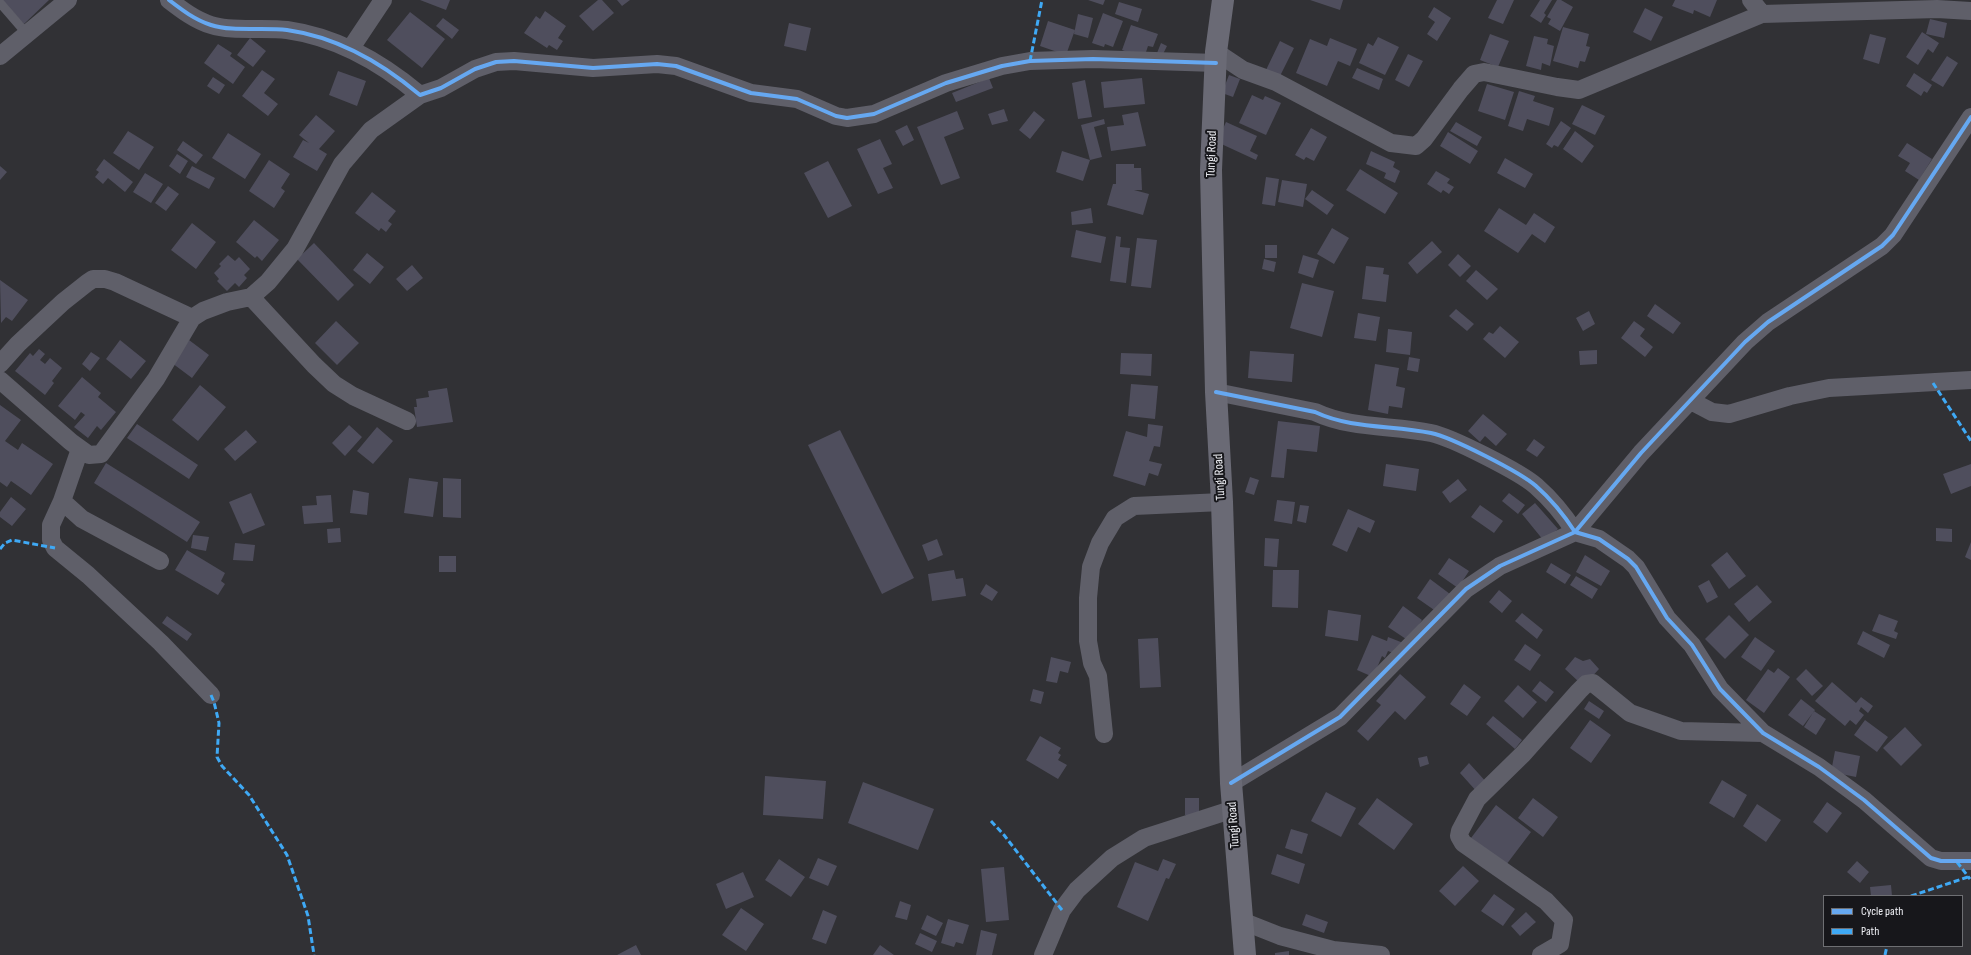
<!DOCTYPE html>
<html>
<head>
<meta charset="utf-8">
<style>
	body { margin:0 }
	#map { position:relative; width:1971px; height:955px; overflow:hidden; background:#313135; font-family:"Sofia Sans Condensed",sans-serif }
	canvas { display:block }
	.legend { position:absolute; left:1823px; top:895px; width:140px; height:52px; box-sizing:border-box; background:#17171b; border:1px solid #6e6f73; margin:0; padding:5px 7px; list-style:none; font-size:12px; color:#f1f2f7 }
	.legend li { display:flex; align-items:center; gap:8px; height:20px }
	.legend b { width:20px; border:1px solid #6e6f73 }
</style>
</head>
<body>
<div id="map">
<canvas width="1971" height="955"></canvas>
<ul class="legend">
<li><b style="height:5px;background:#66a8f1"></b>Cycle path</li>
<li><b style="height:5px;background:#3fa9f5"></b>Path</li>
</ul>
</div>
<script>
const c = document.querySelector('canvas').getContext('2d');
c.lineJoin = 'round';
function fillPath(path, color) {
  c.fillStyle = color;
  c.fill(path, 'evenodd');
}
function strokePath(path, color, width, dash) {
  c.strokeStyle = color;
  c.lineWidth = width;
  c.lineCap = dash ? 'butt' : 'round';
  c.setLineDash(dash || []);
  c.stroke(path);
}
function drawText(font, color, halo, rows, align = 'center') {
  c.font = font + ' "Sofia Sans Condensed",sans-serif';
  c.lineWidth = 4;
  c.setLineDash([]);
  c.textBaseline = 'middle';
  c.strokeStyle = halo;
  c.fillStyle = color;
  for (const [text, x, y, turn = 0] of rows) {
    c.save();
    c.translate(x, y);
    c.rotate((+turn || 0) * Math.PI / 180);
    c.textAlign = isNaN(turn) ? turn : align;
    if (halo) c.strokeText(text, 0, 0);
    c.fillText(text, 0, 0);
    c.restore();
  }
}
fillPath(new Path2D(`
	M 2,0 L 49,0 L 24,24 Z
	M 420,0 L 450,0 L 446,10 Z
	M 598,0 L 602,0 L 614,13 L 593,31 L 579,16 Z
	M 617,0 L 630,0 L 622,6 Z
	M 1088,0 L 1105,0 L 1103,5 Z
	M 1310,0 L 1343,0 L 1340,10 Z
	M 1497,0 L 1514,0 L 1503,24 L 1488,18 Z
	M 1540,0 L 1552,0 L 1544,13 L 1546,15 L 1541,23 L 1530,16 Z
	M 1557,0 L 1561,0 L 1573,7 L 1560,31 L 1548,24 L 1551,19 L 1547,17 Z
	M 1675,0 L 1717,0 L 1710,17 L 1694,10 L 1693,14 L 1672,6 Z
	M 1119,2 L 1142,9 L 1138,22 L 1115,14 Z
	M 1434,7 L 1451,18 L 1437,41 L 1427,34 L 1435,22 L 1428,17 Z
	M 1645,8 L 1663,17 L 1651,41 L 1633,32 Z
	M 545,11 L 566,26 L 558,38 L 563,41 L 557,50 L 549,45 L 547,48 L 524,33 L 536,16 L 540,19 Z
	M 410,12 L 445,39 L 422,68 L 387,40 Z
	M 1103,13 L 1123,21 L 1113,47 L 1105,44 L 1104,47 L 1092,43 Z
	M 1078,14 L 1093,18 L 1088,38 L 1074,34 Z
	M 443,18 L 459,30 L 452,39 L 436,26 Z
	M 1930,19 L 1947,23 L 1944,38 L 1926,34 Z
	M 1048,21 L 1075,30 L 1066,55 L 1040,46 Z
	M 789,23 L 811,28 L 806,51 L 784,46 Z
	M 1131,25 L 1158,34 L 1153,47 L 1148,46 L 1144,58 L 1122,50 Z
	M 1563,27 L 1589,34 L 1586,46 L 1590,47 L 1585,62 L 1580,61 L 1578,68 L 1553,61 Z
	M 1922,32 L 1939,43 L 1933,53 L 1928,49 L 1918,65 L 1906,57 Z
	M 1490,34 L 1509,41 L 1498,67 L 1480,60 Z
	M 1870,34 L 1886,38 L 1879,64 L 1863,59 Z
	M 1534,36 L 1548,39 L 1547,44 L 1554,46 L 1550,66 L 1542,63 L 1541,70 L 1526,66 Z
	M 1378,37 L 1399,47 L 1385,75 L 1359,63 L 1368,43 L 1373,46 Z
	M 250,38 L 266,51 L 253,67 L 237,55 Z
	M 1330,38 L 1357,49 L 1350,66 L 1338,61 L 1327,86 L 1296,73 L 1310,39 L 1327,46 Z
	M 1280,41 L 1294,48 L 1280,76 L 1266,70 Z
	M 1161,43 L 1167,46 L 1162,56 L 1157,53 Z
	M 218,44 L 232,53 L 230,56 L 245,67 L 233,84 L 204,63 Z
	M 1408,54 L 1423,61 L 1409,87 L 1395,80 Z
	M 1947,56 L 1958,63 L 1943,87 L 1931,80 Z
	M 1357,68 L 1383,79 L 1379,90 L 1352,78 Z
	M 262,70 L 275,79 L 264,93 L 278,104 L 268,116 L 242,96 Z
	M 338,71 L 366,81 L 357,106 L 329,95 Z
	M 1914,73 L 1932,85 L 1927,93 L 1924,91 L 1921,96 L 1906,86 Z
	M 1229,75 L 1240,79 L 1233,97 L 1222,93 Z
	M 213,77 L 225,85 L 219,94 L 207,86 Z
	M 989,78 L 993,88 L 956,102 L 952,93 Z
	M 1142,78 L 1145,104 L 1104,108 L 1101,82 Z
	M 1085,80 L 1092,117 L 1078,119 L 1072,83 Z
	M 1487,84 L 1514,92 L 1505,120 L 1478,111 Z
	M 1519,91 L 1535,96 L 1533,101 L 1554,108 L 1549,126 L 1527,119 L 1523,131 L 1508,126 Z
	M 1252,95 L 1263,100 L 1265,96 L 1281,103 L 1266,135 L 1239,123 Z
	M 1582,105 L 1605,116 L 1595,135 L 1572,124 Z
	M 1004,109 L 1008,121 L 992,125 L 988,114 Z
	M 957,111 L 964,129 L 944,137 L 960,178 L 941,185 L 917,127 Z
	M 1034,111 L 1045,120 L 1030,139 L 1019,130 Z
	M 1138,112 L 1146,146 L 1111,151 L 1107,127 L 1124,125 L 1122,115 Z
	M 316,115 L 335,131 L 319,149 L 327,154 L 317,171 L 293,157 L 303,140 L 309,143 L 299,135 Z
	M 1104,119 L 1105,124 L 1094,127 L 1102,157 L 1090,160 L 1081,125 Z
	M 1561,121 L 1571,128 L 1558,147 L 1554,145 L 1552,148 L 1546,144 Z
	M 1226,122 L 1257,136 L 1250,151 L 1258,155 L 1256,160 L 1217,142 Z
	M 1456,122 L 1482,137 L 1477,146 L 1450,131 Z
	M 907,125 L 914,140 L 903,146 L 895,131 Z
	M 1311,128 L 1327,137 L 1314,161 L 1306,157 L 1304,160 L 1295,155 Z
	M 128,131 L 154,147 L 139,170 L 113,153 Z
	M 1575,131 L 1594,146 L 1582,163 L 1563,149 Z
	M 1448,132 L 1478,151 L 1470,164 L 1440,146 Z
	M 228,133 L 261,154 L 245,179 L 212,158 Z
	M 880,139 L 892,164 L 883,168 L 893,188 L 878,194 L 857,149 Z
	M 183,141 L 203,155 L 196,164 L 177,150 Z
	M 1907,143 L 1932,159 L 1919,180 L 1905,171 L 1910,163 L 1898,156 Z
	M 1062,151 L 1090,160 L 1083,181 L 1056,172 Z
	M 1371,151 L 1395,162 L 1393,167 L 1400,171 L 1395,183 L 1384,178 L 1386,173 L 1366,164 Z
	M 177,154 L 188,161 L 180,174 L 169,166 Z
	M 1505,158 L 1533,174 L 1525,188 L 1497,173 Z
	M 104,159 L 133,182 L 125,192 L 108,178 L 103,184 L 95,177 L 99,172 L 96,170 Z
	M 269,160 L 290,174 L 281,188 L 285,191 L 274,208 L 249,191 Z
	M 828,161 L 852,206 L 828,218 L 804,173 Z
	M 1116,164 L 1134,164 L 1134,168 L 1141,168 L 1142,190 L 1134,190 L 1149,194 L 1143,215 L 1107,205 L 1113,184 L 1116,184 Z
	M 0,166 L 7,172 L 0,180 Z
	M 192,166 L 215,178 L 209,189 L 186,177 Z
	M 1360,169 L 1398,193 L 1385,214 L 1346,190 Z
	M 1436,171 L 1450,179 L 1447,183 L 1454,187 L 1449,194 L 1443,190 L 1441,193 L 1427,184 Z
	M 145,173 L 163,184 L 151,203 L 133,192 Z
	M 1266,177 L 1279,179 L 1275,206 L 1262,204 Z
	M 1282,180 L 1307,184 L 1303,207 L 1278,202 Z
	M 168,186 L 179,194 L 166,211 L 155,203 Z
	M 1312,190 L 1334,205 L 1327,215 L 1305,199 Z
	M 372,192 L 396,211 L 388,221 L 392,224 L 386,232 L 381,228 L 379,231 L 355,213 Z
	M 1091,208 L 1093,223 L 1072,225 L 1071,212 Z
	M 1499,208 L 1526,225 L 1534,213 L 1555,227 L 1545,243 L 1532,234 L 1518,253 L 1484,231 Z
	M 254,220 L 279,240 L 262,261 L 257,256 L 255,258 L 236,242 Z
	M 192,223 L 216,242 L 196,269 L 171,250 Z
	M 1332,228 L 1349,238 L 1334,264 L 1317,254 Z
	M 1076,230 L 1106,237 L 1101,263 L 1071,257 Z
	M 1116,236 L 1121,237 L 1120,247 L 1130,248 L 1126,283 L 1110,281 Z
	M 1137,238 L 1157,240 L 1151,288 L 1131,286 Z
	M 1432,241 L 1442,252 L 1417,274 L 1408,263 Z
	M 314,243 L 354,285 L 338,301 L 297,259 Z
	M 1265,245 L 1277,245 L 1277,258 L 1265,258 Z
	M 367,253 L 384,267 L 370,284 L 353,270 Z
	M 1458,254 L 1471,266 L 1460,277 L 1448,265 Z
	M 228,255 L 235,261 L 239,257 L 250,269 L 244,275 L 247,278 L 239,287 L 235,283 L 227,291 L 217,281 L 219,279 L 214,273 L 221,266 L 219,264 Z
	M 1303,255 L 1319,260 L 1313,278 L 1298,273 Z
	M 1264,259 L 1276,262 L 1274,272 L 1262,269 Z
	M 412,265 L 423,278 L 407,291 L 396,279 Z
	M 1366,266 L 1384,268 L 1383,274 L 1389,275 L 1386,302 L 1362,299 Z
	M 1476,270 L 1498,289 L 1487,300 L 1466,281 Z
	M 0,280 L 28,300 L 12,321 L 6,317 L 1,323 Z
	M 1302,283 L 1334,291 L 1322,337 L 1290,328 Z
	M 1655,304 L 1681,323 L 1673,334 L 1647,316 Z
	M 1456,309 L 1474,324 L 1467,331 L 1449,316 Z
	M 1589,311 L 1595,324 L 1583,331 L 1576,318 Z
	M 1358,313 L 1380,317 L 1376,341 L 1354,338 Z
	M 336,321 L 359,343 L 337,365 L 315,343 Z
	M 1634,321 L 1645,329 L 1640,336 L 1653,347 L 1645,357 L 1621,338 Z
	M 1500,326 L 1519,342 L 1505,358 L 1483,339 L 1489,332 L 1493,334 Z
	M 1388,329 L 1412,332 L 1410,355 L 1386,352 Z
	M 120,340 L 146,361 L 131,379 L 106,359 Z
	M 189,340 L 209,355 L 192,378 L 172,363 Z
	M 39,349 L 45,354 L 40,360 L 45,364 L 50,358 L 62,368 L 52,381 L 54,383 L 45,395 L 15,371 L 30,353 L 33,356 Z
	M 1597,350 L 1597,364 L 1580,365 L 1579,351 Z
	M 1250,351 L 1294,354 L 1292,382 L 1248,378 Z
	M 91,352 L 100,358 L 90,371 L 82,364 Z
	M 1121,353 L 1152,354 L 1151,376 L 1120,374 Z
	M 1409,357 L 1420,359 L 1418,372 L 1407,370 Z
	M 1375,364 L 1399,368 L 1396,386 L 1405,388 L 1402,408 L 1389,406 L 1388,414 L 1368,410 Z
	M 82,377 L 101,393 L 98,397 L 116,412 L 101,430 L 97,426 L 88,438 L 74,427 L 85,415 L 81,412 L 75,420 L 58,406 Z
	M 1131,384 L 1158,386 L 1155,419 L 1128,416 Z
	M 200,385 L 226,407 L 198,441 L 172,420 Z
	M 447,388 L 453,422 L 417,427 L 414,407 L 417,407 L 416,399 L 429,397 L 428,391 Z
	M 0,405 L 21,420 L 5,441 L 18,450 L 22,443 L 53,464 L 31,495 L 11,481 L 7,487 L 0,482 Z
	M 1483,414 L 1507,434 L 1496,446 L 1485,436 L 1480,442 L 1468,431 Z
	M 1278,421 L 1320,426 L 1317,452 L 1287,449 L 1284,478 L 1271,477 Z
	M 137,424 L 198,465 L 189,479 L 127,438 Z
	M 1148,424 L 1163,426 L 1160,447 L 1154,446 L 1149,461 L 1162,464 L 1158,476 L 1149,473 L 1145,486 L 1113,476 L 1126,431 L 1147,437 Z
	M 349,425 L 362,437 L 345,456 L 332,443 Z
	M 377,427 L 393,441 L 373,464 L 357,451 Z
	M 246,430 L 257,442 L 235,461 L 224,449 Z
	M 840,430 L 914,578 L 882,594 L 808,445 Z
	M 1534,439 L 1545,447 L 1537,457 L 1526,450 Z
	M 106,463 L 200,522 L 187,542 L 94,483 Z
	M 1386,464 L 1419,469 L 1416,491 L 1383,486 Z
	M 1971,464 L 1971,486 L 1951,494 L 1943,474 Z
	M 1250,477 L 1259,480 L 1254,495 L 1245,492 Z
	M 409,478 L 438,482 L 433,517 L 404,513 Z
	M 443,478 L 461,479 L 461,518 L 443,517 Z
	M 1458,479 L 1467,490 L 1450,503 L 1442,492 Z
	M 353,490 L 369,493 L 367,515 L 350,513 Z
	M 251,493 L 265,525 L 243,534 L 229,502 Z
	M 1509,493 L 1525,505 L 1518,514 L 1502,501 Z
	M 331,495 L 333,522 L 304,524 L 302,506 L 317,505 L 316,496 Z
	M 11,497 L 26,509 L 12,526 L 0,517 L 0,512 Z
	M 1277,500 L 1295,502 L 1292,524 L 1274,521 Z
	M 1535,503 L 1558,529 L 1544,541 L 1522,514 Z
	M 1300,505 L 1309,506 L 1306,523 L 1297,521 Z
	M 1480,505 L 1503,521 L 1494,533 L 1471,517 Z
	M 1348,509 L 1375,521 L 1370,533 L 1358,527 L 1347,552 L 1332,545 Z
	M 340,528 L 341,542 L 328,543 L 327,529 Z
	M 1936,528 L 1952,529 L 1952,542 L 1936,541 Z
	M 193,535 L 209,537 L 206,551 L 191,548 Z
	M 1265,538 L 1279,539 L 1277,567 L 1264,566 Z
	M 937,539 L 943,555 L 928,561 L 922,545 Z
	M 1971,542 L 1971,560 L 1965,557 Z
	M 235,543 L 255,545 L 253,561 L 233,560 Z
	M 187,550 L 225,573 L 221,581 L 225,584 L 218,595 L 175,570 Z
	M 1727,552 L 1746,576 L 1729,589 L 1711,565 Z
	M 1585,555 L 1610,571 L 1601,586 L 1576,572 Z
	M 439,556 L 456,556 L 456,572 L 439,572 Z
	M 1449,558 L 1469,571 L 1458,588 L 1438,574 Z
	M 1551,563 L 1571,575 L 1565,584 L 1546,572 Z
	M 954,570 L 956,579 L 963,578 L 966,596 L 932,601 L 928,574 Z
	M 1273,570 L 1299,570 L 1298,608 L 1272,607 Z
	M 1576,576 L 1598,589 L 1592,599 L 1570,585 Z
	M 1430,579 L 1450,594 L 1437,612 L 1417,598 Z
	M 1709,580 L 1718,597 L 1707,603 L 1698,586 Z
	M 986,584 L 998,592 L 992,601 L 980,594 Z
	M 1757,585 L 1772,602 L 1749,622 L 1734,604 Z
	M 1499,590 L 1512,601 L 1502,613 L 1489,602 Z
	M 1403,606 L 1422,620 L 1417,628 L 1412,643 L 1388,627 Z
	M 1328,610 L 1361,615 L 1358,641 L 1325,636 Z
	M 1522,613 L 1543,630 L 1537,639 L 1515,621 Z
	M 1879,614 L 1898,621 L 1894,631 L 1898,633 L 1896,639 L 1872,631 Z
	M 1729,615 L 1749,635 L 1725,659 L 1705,639 Z
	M 167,616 L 192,634 L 187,641 L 162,623 Z
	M 1863,631 L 1890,645 L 1884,658 L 1857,644 Z
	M 1372,635 L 1387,641 L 1388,637 L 1411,646 L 1406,658 L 1388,651 L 1385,658 L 1382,656 L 1373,677 L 1357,670 Z
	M 1755,637 L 1775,651 L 1761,671 L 1741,657 Z
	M 1158,638 L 1161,687 L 1140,688 L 1138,639 Z
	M 1525,644 L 1541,655 L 1530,671 L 1514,660 Z
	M 1051,657 L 1071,662 L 1068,673 L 1060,671 L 1057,683 L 1046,681 Z
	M 1575,657 L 1583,661 L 1590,659 L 1599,669 L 1589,680 L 1579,682 L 1565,669 Z
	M 1778,668 L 1790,677 L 1764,713 L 1746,700 L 1768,669 L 1774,673 Z
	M 1806,669 L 1823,686 L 1812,696 L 1796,679 Z
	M 1400,674 L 1426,697 L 1405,720 L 1395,711 L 1368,741 L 1357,731 L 1381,705 L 1376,701 Z
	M 1540,681 L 1554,692 L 1546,702 L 1532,691 Z
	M 1832,682 L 1856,703 L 1861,697 L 1873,706 L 1868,713 L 1861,707 L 1859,711 L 1864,715 L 1856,725 L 1850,720 L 1845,726 L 1815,701 Z
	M 1464,684 L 1481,697 L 1467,716 L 1450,704 Z
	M 1518,685 L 1537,702 L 1523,718 L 1504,701 Z
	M 1033,689 L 1044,692 L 1041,704 L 1030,701 Z
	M 1801,699 L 1815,710 L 1803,726 L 1788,715 Z
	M 1589,701 L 1604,711 L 1599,719 L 1584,709 Z
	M 1814,711 L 1826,719 L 1816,735 L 1804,727 Z
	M 1493,716 L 1522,740 L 1515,749 L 1486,724 Z
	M 1590,720 L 1611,735 L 1591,763 L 1570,748 Z
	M 1865,720 L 1888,737 L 1877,752 L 1854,735 Z
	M 1905,727 L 1922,745 L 1901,766 L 1883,748 Z
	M 1040,736 L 1061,748 L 1058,753 L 1061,755 L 1058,760 L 1067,765 L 1058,779 L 1026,760 Z
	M 1835,751 L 1860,756 L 1856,777 L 1831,772 Z
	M 1427,756 L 1429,764 L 1420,767 L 1418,758 Z
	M 1469,763 L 1488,784 L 1478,793 L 1460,773 Z
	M 765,776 L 826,781 L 823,819 L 763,815 Z
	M 1722,780 L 1747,795 L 1734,818 L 1709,803 Z
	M 863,782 L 934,809 L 918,850 L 848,823 Z
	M 1326,792 L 1356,808 L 1341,837 L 1311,821 Z
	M 1185,798 L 1199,798 L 1199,815 L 1185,815 Z
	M 1377,798 L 1413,824 L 1394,850 L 1358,824 Z
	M 1533,798 L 1558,817 L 1543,837 L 1518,818 Z
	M 1827,802 L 1842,813 L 1827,833 L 1813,822 Z
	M 1757,804 L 1781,820 L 1766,842 L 1743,826 Z
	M 1496,805 L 1531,832 L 1506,865 L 1471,838 Z
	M 1291,829 L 1308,834 L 1302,854 L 1285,848 Z
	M 1277,854 L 1305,864 L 1299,884 L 1271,874 Z
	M 818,858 L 837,866 L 828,886 L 809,878 Z
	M 779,859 L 805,877 L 791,897 L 765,880 Z
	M 1163,859 L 1176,864 L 1169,879 L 1166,878 L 1148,921 L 1117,907 L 1135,862 L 1158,871 Z
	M 1857,861 L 1869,872 L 1860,883 L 1847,872 Z
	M 1463,866 L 1479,881 L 1455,906 L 1439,891 Z
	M 1004,867 L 1009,920 L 986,922 L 981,869 Z
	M 743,872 L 754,897 L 726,909 L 716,884 Z
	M 1891,885 L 1892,896 L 1871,896 L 1870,887 Z
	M 1494,894 L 1515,909 L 1503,926 L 1481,911 Z
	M 900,901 L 911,905 L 907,920 L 895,917 Z
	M 741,908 L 764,924 L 746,951 L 722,935 Z
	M 823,910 L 837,916 L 826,944 L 812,939 Z
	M 1526,912 L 1536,922 L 1520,936 L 1511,926 Z
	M 1306,914 L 1328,922 L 1324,933 L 1302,925 Z
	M 927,915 L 943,923 L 936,936 L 921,929 Z
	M 948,919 L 969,925 L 963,944 L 956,942 L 954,947 L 941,943 Z
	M 981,930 L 997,934 L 992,955 L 976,955 Z
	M 920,933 L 937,941 L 932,952 L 915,944 Z
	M 636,945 L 641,955 L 617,955 Z
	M 880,945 L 894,955 L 873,955 Z
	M 1289,951 L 1289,955 L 1275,955 L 1275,953 Z`), '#4f4e5d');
strokePath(new Path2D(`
	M 0,3 L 27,34`), '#5f5f69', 9);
strokePath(new Path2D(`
	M 169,0 C 182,10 195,20 211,25 C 232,32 264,27 287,30 C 337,37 382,63 420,95 L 441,88 L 475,69 L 496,62 L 514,61 L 593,68 L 657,64 L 676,66 L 751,93 L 797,99 L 836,116 L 847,118 L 874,114 L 946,83 L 1002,66 L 1030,61 L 1093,59 L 1216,63
	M 1751,0 L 1762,14
	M 351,48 L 383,0
	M 1216,52 L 1243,70 L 1276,82 L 1391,143 L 1416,146 L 1424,139 L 1461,89 L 1474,74 L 1484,72 L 1557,87 L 1579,90 L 1762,14 L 1937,9 L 1971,11
	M 0,56 L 68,0
	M 251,297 L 314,365 L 334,384 L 353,396 L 407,421
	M 0,364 L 18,344 L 63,302 L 87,283 L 93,279 L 105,279 L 115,282 L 192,318
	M 0,380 L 71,442 L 89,455 L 101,454 L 156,379 L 192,318 L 203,311 L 227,302 L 251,297 L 268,282 L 295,249 L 342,164 L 371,130 L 420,95
	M 1216,392 L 1315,412 C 1351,429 1392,425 1431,433 C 1451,437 1520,472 1536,486 C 1552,500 1564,515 1575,532 L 1599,539 L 1628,559 L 1636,567 L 1667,618 L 1692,645 L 1720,689 L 1763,733 L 1819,767 L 1864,800 L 1931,858 L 1941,861 L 1971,861
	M 1691,401 L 1712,412 L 1729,414 L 1790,396 L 1829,388 L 1971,380
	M 80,449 L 62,501 L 51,525 L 51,540 L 55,548 L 88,575 L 161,643 L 211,695
	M 62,501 L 82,519 L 160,561
	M 1104,734 L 1098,676 L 1092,663 L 1088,641 L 1088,598 L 1091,567 L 1100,543 L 1115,518 L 1134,506 L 1222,502
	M 1231,783 L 1340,717 L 1466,589 L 1500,566 L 1575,532 L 1641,453 L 1745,342 L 1768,322 L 1882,246 L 1893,235 L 1971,117
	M 1242,921 L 1280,936 L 1333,950 L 1381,955
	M 1043,955 L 1062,910 L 1077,890 L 1112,858 L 1144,838 L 1234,809
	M 1541,955 L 1560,944 L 1564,920 L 1546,901 L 1463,843 L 1459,836 L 1460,831 L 1477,799 L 1523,754 L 1579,691 L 1586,684 L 1593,683 L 1630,713 L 1681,731 L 1763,733`), '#5f5f69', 18);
strokePath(new Path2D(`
	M 1223,0 L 1216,52 L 1211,170 L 1216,392 L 1222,502 L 1231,783 L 1245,955`), '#6a6a75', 22);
strokePath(new Path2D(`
	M 1030,61 L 1042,0
	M 1933,383 L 1971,441
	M 0,549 L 5,543 L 12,540 L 55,548
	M 211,695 L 214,702 L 219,723 L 217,757 L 222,766 L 249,795 L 287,855 L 308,916 L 314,955
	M 991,821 L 1004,835 L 1062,910
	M 1957,862 L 1970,879
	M 1911,896 L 1968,877
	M 1885,955 L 1887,946`), '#3fa9f5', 3, [6, 3]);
strokePath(new Path2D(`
	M 169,0 C 182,10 195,20 211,25 C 232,32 264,27 287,30 C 337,37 382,63 420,95 L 441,88 L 475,69 L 496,62 L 514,61 L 593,68 L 657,64 L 676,66 L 751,93 L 797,99 L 836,116 L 847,118 L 874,114 L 946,83 L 1002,66 L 1030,61 L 1093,59 L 1216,63
	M 1216,392 L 1315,412 C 1351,429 1392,425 1431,433 C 1451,437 1520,472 1536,486 C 1552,500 1564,515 1575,532 L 1599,539 L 1628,559 L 1636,567 L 1667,618 L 1692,645 L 1720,689 L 1763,733 L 1819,767 L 1864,800 L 1931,858 L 1941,861 L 1971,861
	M 1231,783 L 1340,717 L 1466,589 L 1500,566 L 1575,532 L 1641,453 L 1745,342 L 1768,322 L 1882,246 L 1893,235 L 1971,117`), '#66a8f1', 4);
drawText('13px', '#f1f2f7', '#17171b', [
	["Tungi Road",1212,154,-88],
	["Tungi Road",1220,477,-93],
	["Tungi Road",1234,825,-94]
]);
</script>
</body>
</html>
